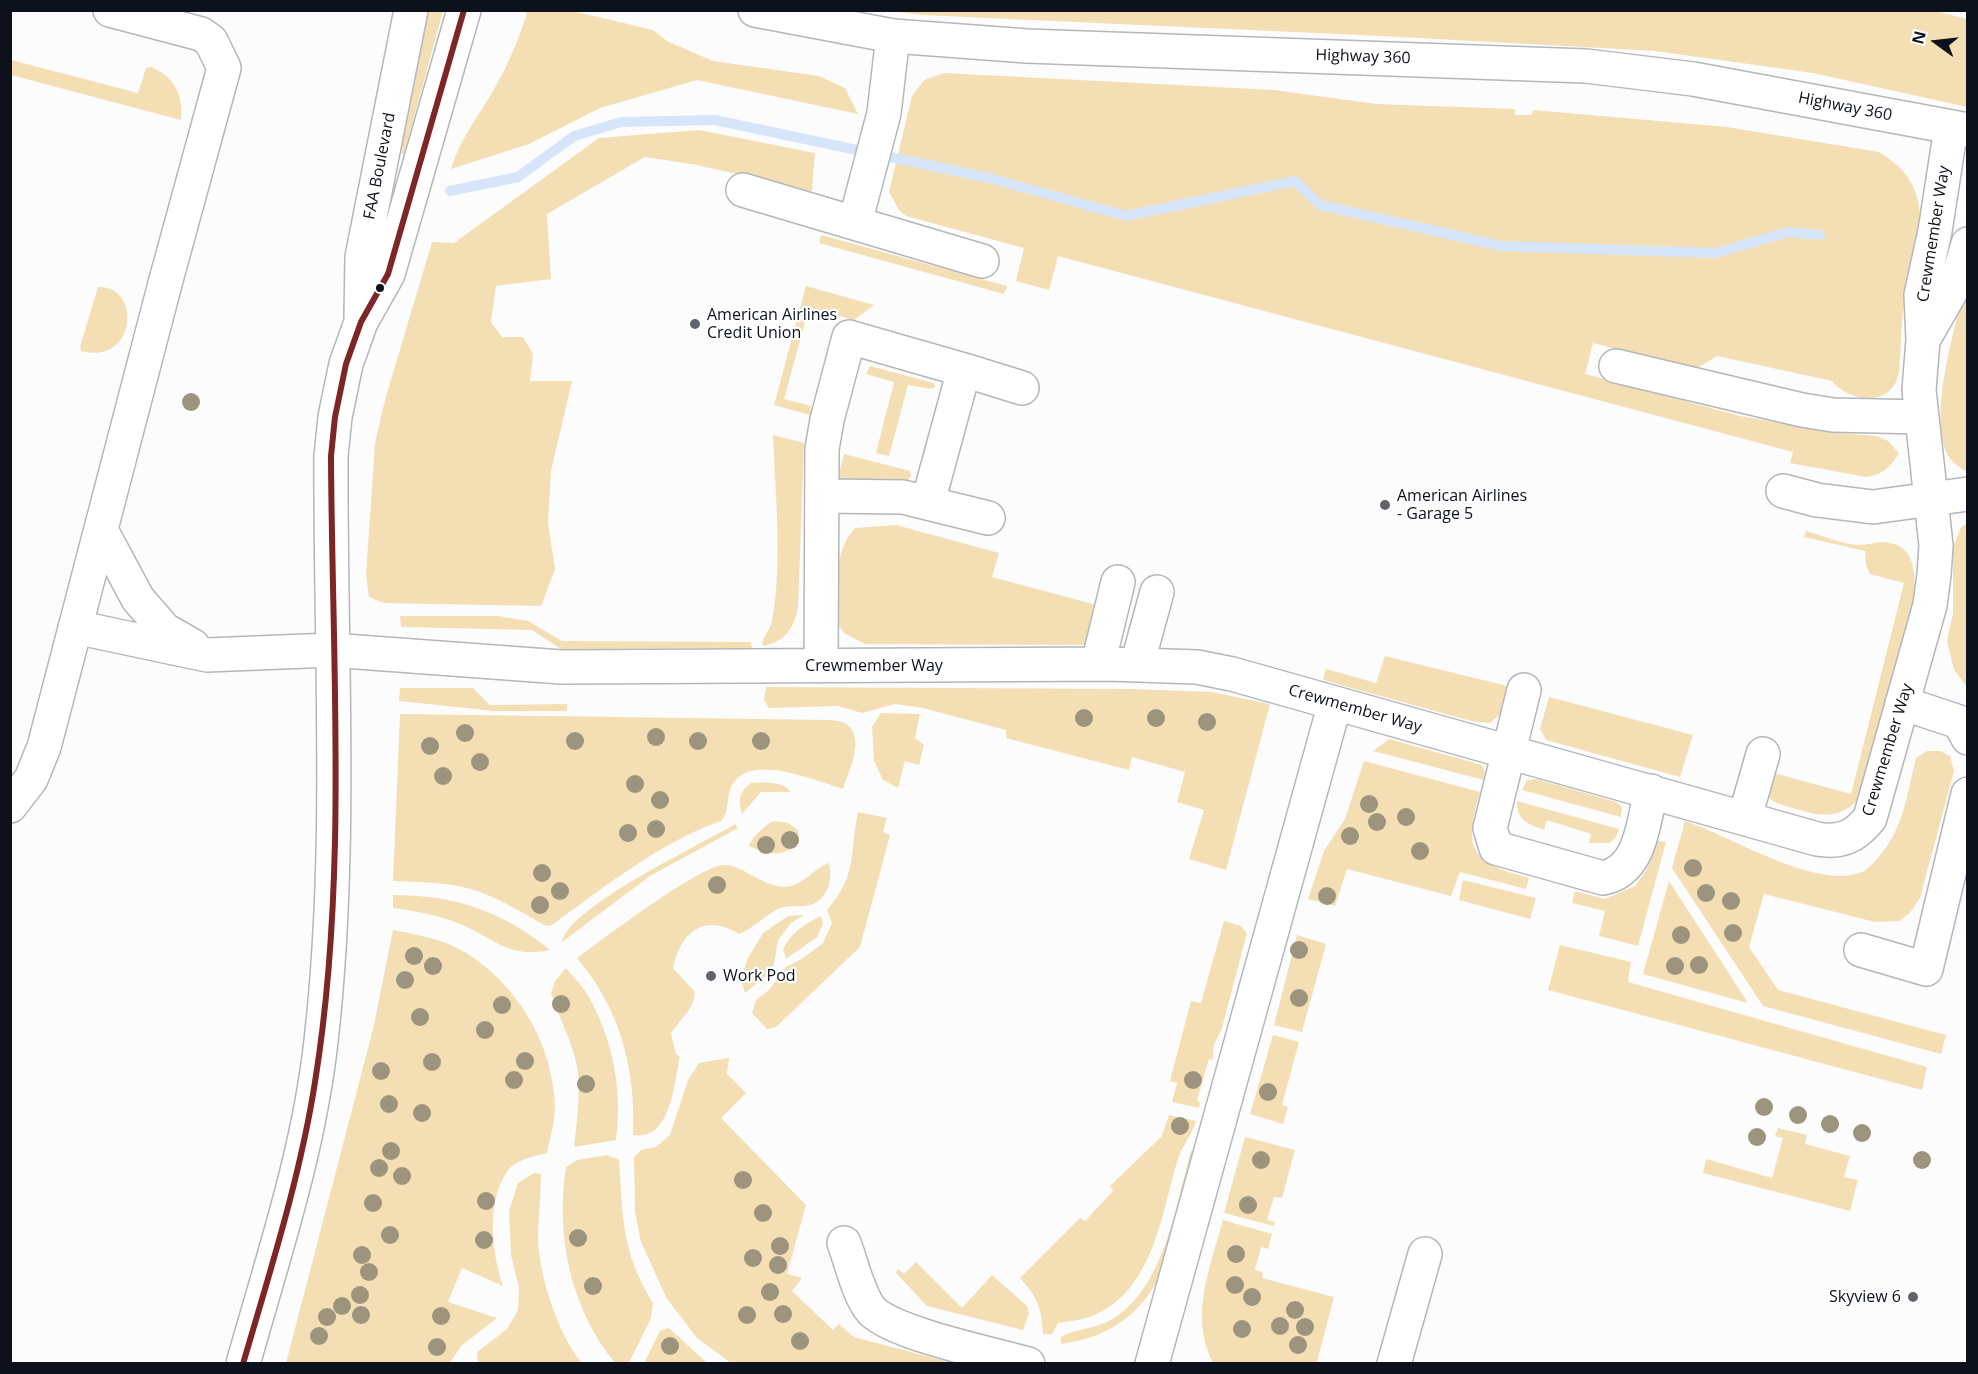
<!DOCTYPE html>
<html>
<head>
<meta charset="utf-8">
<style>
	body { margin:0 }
	#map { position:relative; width:1978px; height:1374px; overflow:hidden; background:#fcfcfc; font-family:"Open Sans",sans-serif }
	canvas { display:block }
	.frame { position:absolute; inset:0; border:12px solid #0c111b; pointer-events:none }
	.north { position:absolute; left:1906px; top:12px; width:60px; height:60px; -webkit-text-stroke:4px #fff; paint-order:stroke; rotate:285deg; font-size:16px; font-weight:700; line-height:24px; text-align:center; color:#0c111b }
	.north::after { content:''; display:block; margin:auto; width:21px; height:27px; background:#0c111b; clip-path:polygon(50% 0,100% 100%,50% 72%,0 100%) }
</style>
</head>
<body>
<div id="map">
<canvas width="1978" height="1374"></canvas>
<div class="frame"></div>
<div class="north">N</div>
</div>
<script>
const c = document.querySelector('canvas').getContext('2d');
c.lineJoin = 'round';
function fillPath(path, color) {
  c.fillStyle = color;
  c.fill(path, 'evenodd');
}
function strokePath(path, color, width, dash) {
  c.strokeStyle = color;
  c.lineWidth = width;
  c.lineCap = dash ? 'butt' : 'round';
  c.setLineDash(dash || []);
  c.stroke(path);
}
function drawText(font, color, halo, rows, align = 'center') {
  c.font = font + ' "Open Sans",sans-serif';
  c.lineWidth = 4.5;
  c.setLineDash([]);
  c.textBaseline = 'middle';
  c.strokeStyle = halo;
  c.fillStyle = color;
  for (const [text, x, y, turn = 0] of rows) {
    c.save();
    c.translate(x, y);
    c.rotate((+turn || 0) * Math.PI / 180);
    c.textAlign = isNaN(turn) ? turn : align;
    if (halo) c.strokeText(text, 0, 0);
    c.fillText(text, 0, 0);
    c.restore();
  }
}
fillPath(new Path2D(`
	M 427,11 L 443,11 L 404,154 L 395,152 Z
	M 519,11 L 573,11 L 653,30 L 667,41 L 713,61 L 819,76 L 845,88 L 858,114 L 697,80 L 600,108 L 529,144 L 451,169 C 461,137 477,119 493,91 C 507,67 519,39 527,13 Z
	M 890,11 L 1935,11 L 1967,19 L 1967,107 L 1813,73 L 1655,51 L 1382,36 L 922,15 Z
	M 11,60 L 138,93 L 146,68 L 151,67 C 174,76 184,96 181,120 L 11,75 Z
	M 944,73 L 1274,90 L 1376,104 L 1515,109 L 1515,115 L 1532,115 L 1533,110 L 1727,127 L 1879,152 C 1947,192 1911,251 1903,312 C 1901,327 1901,370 1897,380 C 1885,408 1847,400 1832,381 L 1717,356 L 1694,370 L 1593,343 L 1585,374 L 1740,416 L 1839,433 L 1877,436 L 1888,441 L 1899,453 C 1891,467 1882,475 1866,477 L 1790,463 L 1793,452 L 1058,256 L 1049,290 L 1016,281 L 1024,248 L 906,216 L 899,210 L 889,192 L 912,96 L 924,80 Z
	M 699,130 L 815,153 L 812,191 L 697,165 L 645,157 L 547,214 L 551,279 L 496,286 L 491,322 L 502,337 L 523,337 L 533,354 L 530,381 L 572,381 L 551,471 L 548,523 L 555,569 L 541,606 L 384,603 L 369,597 L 366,575 L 375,443 L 385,400 L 432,242 L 454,243 L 599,138 Z
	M 821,235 L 1007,286 L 1004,294 L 819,243 Z
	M 1967,280 L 1967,472 C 1960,467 1951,462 1947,454 C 1928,413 1956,323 1967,280 Z
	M 806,286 L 874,305 L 854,320 L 809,308 L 784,399 L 811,406 L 810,415 L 774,405 Z
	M 98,287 C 142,285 137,366 81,351 L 80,347 Z
	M 870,366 L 934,383 L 935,387 L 931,389 L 908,385 L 889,456 L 876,453 L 894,382 L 866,374 Z
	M 773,435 L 804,443 L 798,608 C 793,630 785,642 762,646 C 763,635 770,630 772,621 C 783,561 775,495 773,435 Z
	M 844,454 L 910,471 L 911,476 L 908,480 L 846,481 L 841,479 L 839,473 Z
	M 1967,523 L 1967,687 L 1954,670 L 1947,641 L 1953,613 L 1953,547 L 1961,527 Z
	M 896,525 L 999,553 L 992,577 L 1100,606 L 1086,645 L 865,644 L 844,633 L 839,626 C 836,594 832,553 855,528 Z
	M 1806,531 C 1822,535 1843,545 1860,545 C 1868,545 1875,542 1883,542 C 1917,544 1914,572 1915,598 L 1867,788 C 1846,819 1827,819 1793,808 C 1782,805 1773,803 1764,794 L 1770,772 L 1851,794 L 1904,583 L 1870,574 L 1866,565 L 1865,551 L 1804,537 Z
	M 400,616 L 497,616 L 528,621 L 562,641 L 751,642 L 752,648 L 561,649 L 532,630 L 401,627 Z
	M 1385,656 L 1507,686 L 1501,714 L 1490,723 L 1471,721 L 1323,680 L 1326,669 L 1376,683 Z
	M 766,687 L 1131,689 L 1212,692 L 1270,704 L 1226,870 L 1189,859 L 1204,810 L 1177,802 L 1185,772 L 1132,757 L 1129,770 L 1006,738 L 1006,730 L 923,708 L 895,704 L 862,713 L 838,706 L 769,708 L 764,700 Z
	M 400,688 L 473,688 L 490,705 L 567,704 L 567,711 L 494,711 L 399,701 Z
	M 1549,697 L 1693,735 L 1680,777 L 1546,740 L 1540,729 Z
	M 881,713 L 920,714 L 915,738 L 924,745 L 919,765 L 905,761 L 898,788 L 883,780 L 874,761 L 872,727 Z
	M 400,714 L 831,720 C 872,723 851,765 843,789 C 815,781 755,754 734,782 C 725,794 731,810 721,821 C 664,840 601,889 552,925 L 546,926 C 521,912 495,895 467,888 C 443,882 418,882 393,881 Z
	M 1389,739 L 1482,765 L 1485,772 L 1484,780 L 1373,751 Z
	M 1927,751 L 1940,751 L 1950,756 L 1954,771 L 1920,898 L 1910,913 L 1899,921 L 1875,922 L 1764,894 L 1749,947 L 1778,990 L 1946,1035 L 1941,1054 L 1763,1006 L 1672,868 L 1685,821 C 1731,836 1817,891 1862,872 C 1870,869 1882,853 1887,846 C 1904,822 1909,786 1916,758 Z
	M 1364,761 L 1480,792 C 1463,851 1471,862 1529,878 L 1526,889 L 1460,872 L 1451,896 L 1347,869 L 1335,906 L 1308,899 L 1324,851 L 1345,819 Z
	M 1536,779 L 1616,802 L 1622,807 L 1621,817 L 1522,790 L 1527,780 Z
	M 751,783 C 764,782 783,781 791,792 L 761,792 L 742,814 C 738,799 739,792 751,783 Z
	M 1517,801 L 1619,829 L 1616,837 L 1610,843 L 1589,843 L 1591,834 L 1547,820 L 1544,830 C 1528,824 1516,820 1517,801 Z
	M 858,812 L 887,818 L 883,832 L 890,835 L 860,947 L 776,1027 L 767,1029 L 752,1013 L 756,1000 L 769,990 L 786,967 L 802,959 L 823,943 L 832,923 L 827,910 C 858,874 849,855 858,812 Z
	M 774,821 L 788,823 L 798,830 L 799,842 C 784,858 767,855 749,846 C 751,838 766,824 774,821 Z
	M 735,824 L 738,828 L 650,876 L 562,942 C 569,906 701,845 735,824 Z
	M 1655,840 L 1666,842 L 1638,946 L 1599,936 L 1605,911 L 1572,903 L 1575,891 L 1605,899 L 1635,886 L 1647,869 Z
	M 829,863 C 833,878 828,900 810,905 C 799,908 789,904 778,909 C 764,916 754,928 739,934 C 705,913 681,931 673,968 L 695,992 C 693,1012 680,1018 671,1034 L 676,1054 L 680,1057 C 674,1084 671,1141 633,1135 C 636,1069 620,1009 577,958 C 602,940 701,864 725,865 C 742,865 764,887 785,887 C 803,886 814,868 829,863 Z
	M 1463,880 L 1536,898 L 1530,919 L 1459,900 Z
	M 1669,881 L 1748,1003 L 1643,974 Z
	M 393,895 C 454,895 503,911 550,950 C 511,958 498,942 465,926 C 443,916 417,911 393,908 Z
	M 804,915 L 791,923 L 778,940 L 773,970 L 745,993 L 741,980 L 747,960 L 763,933 L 788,916 Z
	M 821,916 L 823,924 L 817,937 L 786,959 L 783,949 C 792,932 803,925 821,916 Z
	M 1224,921 L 1241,926 L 1247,933 L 1222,1028 L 1214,1045 L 1213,1060 L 1209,1059 L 1197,1100 L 1200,1103 L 1199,1108 L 1172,1102 L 1177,1083 L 1170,1081 L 1191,1001 L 1201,1003 Z
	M 393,930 C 414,934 436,938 455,947 C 513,976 554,1043 555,1107 C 555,1122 550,1138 547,1153 C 534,1156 514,1160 506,1173 C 486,1204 492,1254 503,1286 L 462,1268 L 448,1302 L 497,1318 L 461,1346 L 450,1363 L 286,1363 L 374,1025 Z
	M 1297,935 L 1326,944 L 1302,1032 L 1274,1025 Z
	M 1560,945 L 1631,962 L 1628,982 L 1927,1067 L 1922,1090 L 1548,990 Z
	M 566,968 C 573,977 583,986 589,997 C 613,1041 623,1091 616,1140 L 574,1147 C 577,1122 580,1097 578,1072 C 574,1044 559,1019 551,993 L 555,981 Z
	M 1273,1035 L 1299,1042 L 1282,1105 L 1288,1107 L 1283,1124 L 1250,1114 Z
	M 729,1058 L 727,1074 L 746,1093 L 721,1118 L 806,1205 L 787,1274 L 802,1278 L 792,1291 L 833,1330 L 839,1324 L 854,1337 L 952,1363 L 731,1363 L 697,1338 L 667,1299 L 641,1242 L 635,1212 L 634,1157 L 641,1150 L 656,1147 L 670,1135 L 688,1080 L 699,1063 Z
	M 1169,1115 L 1196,1121 C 1192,1135 1181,1147 1177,1162 C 1161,1216 1153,1290 1094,1315 C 1083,1320 1070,1321 1058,1323 L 1052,1334 L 1043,1334 C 1041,1307 1038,1298 1020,1278 L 1080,1218 L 1085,1221 L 1113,1191 L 1110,1186 L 1162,1136 Z
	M 1778,1128 L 1807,1135 L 1805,1144 L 1850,1156 L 1844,1177 L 1858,1180 L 1850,1211 L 1703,1173 L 1706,1159 L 1772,1178 L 1783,1138 L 1775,1136 Z
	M 1245,1137 L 1295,1150 L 1282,1198 L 1274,1197 L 1267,1220 L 1275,1222 L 1274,1226 L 1224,1213 Z
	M 1198,1149 C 1175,1236 1169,1329 1061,1344 L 1061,1337 C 1079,1327 1097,1330 1117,1316 C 1165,1283 1176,1204 1191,1151 Z
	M 607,1155 L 619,1160 C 623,1218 621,1251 653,1303 L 651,1318 L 629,1363 L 615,1363 C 571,1309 555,1236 566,1167 L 577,1160 Z
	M 534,1173 L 541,1174 C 541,1195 538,1217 538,1238 C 539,1276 558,1335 582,1363 L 478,1363 L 477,1352 L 507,1329 L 518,1310 L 519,1288 L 511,1255 L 509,1211 L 518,1183 Z
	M 1223,1220 L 1272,1234 L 1268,1249 L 1261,1247 L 1255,1270 L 1263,1272 L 1262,1278 L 1334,1297 L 1317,1362 L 1213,1363 C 1189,1316 1210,1268 1223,1220 Z
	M 916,1262 L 962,1308 L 992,1275 L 1027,1306 L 1029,1313 L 1023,1330 L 927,1306 L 896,1273 L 898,1269 L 904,1274 Z
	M 668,1328 C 674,1331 699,1357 708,1363 L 644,1363 L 660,1331 Z`), '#f4dfb4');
strokePath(new Path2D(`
	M 450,191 L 518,177 L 574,136 L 621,122 L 715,120 L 989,178 L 1126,216 L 1295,181 L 1320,205 L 1501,246 L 1716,253 L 1788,232 L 1820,235`), '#d7e5fb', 10);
const minor = new Path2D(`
	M 743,190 L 982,261
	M 855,223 L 884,113 L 893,36
	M 361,317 L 362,257 L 411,10
	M 1923,340 L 1957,281 L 1968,244
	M 1616,366 L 1802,410 L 1833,415 L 1921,417
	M 964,370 L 1022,388
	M 1783,491 L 1817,500 L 1873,507 L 1968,494
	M 822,496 L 903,497 L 988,518
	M 101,530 L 138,599 L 165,630 L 193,646
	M 75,627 L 207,655 L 331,650 L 561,667 L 1109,664 L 1197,667 L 1232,674 L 1817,839 C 1841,843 1855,837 1870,818 L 1930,605 L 1934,575 L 1936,545 L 1919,390 L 1923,340 L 1921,295 L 1935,231 L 1951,128
	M 1098,664 L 1118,582
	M 1137,665 L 1157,592
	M 821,666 L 822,449 L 827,420 L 849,337 L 964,370 L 928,502
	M 1524,690 L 1490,828 L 1496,848 L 1603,878 C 1641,871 1643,823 1651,791
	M 1902,703 L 1959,722 L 1968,738
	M 10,806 L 31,779 L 44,747 L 166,280 L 224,68 L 211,41 L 201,34 L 110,10
	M 1745,817 L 1763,754
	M 1861,950 L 1926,969 L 1968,794
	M 844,1243 C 851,1261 859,1297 872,1311 C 895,1334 993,1354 1028,1364
	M 243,1364 C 273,1257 309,1151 321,1041 C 343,850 330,649 331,456 L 335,417 L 346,364 L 361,322 L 388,274 L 464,10
	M 1152,1364 L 1335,703
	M 1394,1364 L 1425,1254`);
const major = new Path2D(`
	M 755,10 L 893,36 L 1027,46 L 1586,66 L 1693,79 L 1968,130`);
strokePath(minor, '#b3b7bb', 36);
strokePath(major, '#b3b7bb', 36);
strokePath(minor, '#fff', 33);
strokePath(major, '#fff', 33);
strokePath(new Path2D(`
	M 243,1364 C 270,1271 300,1178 315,1082 C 348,878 332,662 331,456 L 335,417 L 346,364 L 361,322 L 388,274 L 464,10`), '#7d2527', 6);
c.fillStyle = '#9d947e';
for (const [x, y] of [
	[191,402],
	[1084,718],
	[1156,718],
	[1207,722],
	[465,733],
	[656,737],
	[575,741],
	[698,741],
	[761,741],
	[430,746],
	[480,762],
	[443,776],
	[635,784],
	[660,800],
	[1369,804],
	[1406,817],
	[1377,822],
	[656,829],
	[628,833],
	[1350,836],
	[790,840],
	[766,845],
	[1420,851],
	[1693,868],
	[542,873],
	[717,885],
	[560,891],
	[1706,893],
	[1327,896],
	[1731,901],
	[540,905],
	[1733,933],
	[1681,935],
	[1299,950],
	[414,956],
	[1699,965],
	[433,966],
	[1675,966],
	[405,980],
	[1299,998],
	[561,1004],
	[502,1005],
	[420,1017],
	[485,1030],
	[525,1061],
	[432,1062],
	[381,1071],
	[514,1080],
	[1193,1080],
	[586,1084],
	[1268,1092],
	[389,1104],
	[1764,1107],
	[422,1113],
	[1798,1115],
	[1830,1124],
	[1180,1126],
	[1862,1133],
	[1757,1137],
	[391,1151],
	[1261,1160],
	[1922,1160],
	[379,1168],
	[402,1176],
	[743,1180],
	[486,1201],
	[373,1203],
	[1248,1205],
	[763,1213],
	[390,1235],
	[578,1238],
	[484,1240],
	[780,1246],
	[1236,1254],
	[362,1255],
	[753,1258],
	[778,1265],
	[369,1272],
	[1235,1285],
	[593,1286],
	[770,1292],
	[360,1295],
	[1252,1297],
	[342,1306],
	[1295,1310],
	[783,1314],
	[361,1315],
	[747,1315],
	[441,1316],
	[327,1317],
	[1280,1326],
	[1305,1327],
	[1242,1329],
	[319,1336],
	[800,1341],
	[1298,1345],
	[670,1346],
	[437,1347]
]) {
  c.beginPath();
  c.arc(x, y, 9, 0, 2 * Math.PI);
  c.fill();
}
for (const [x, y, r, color] of [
	[380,288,5,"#0c111b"],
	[695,324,6,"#60636a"],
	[1385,505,6,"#60636a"],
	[711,976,6,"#60636a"],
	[1913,1297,6,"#60636a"]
]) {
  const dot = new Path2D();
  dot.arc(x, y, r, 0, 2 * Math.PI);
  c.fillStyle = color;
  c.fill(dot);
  strokePath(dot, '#fff', 2);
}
drawText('16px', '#0c111b', '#fff', [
	["Highway 360",1363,57,2],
	["Highway 360",1845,107,11],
	["FAA Boulevard",380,166,-79],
	["Crewmember Way",1934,234,-81],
	["Crewmember Way",874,666],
	["Crewmember Way",1355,709,16],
	["Crewmember Way",1888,750,-73]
]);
drawText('16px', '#0c111b', '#fff', [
	["American Airlines",707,315],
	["Credit Union",707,333],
	["American Airlines",1397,496],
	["- Garage 5",1397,514],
	["Work Pod",723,976],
	["Skyview 6",1901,1297,"right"]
], 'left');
</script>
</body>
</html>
